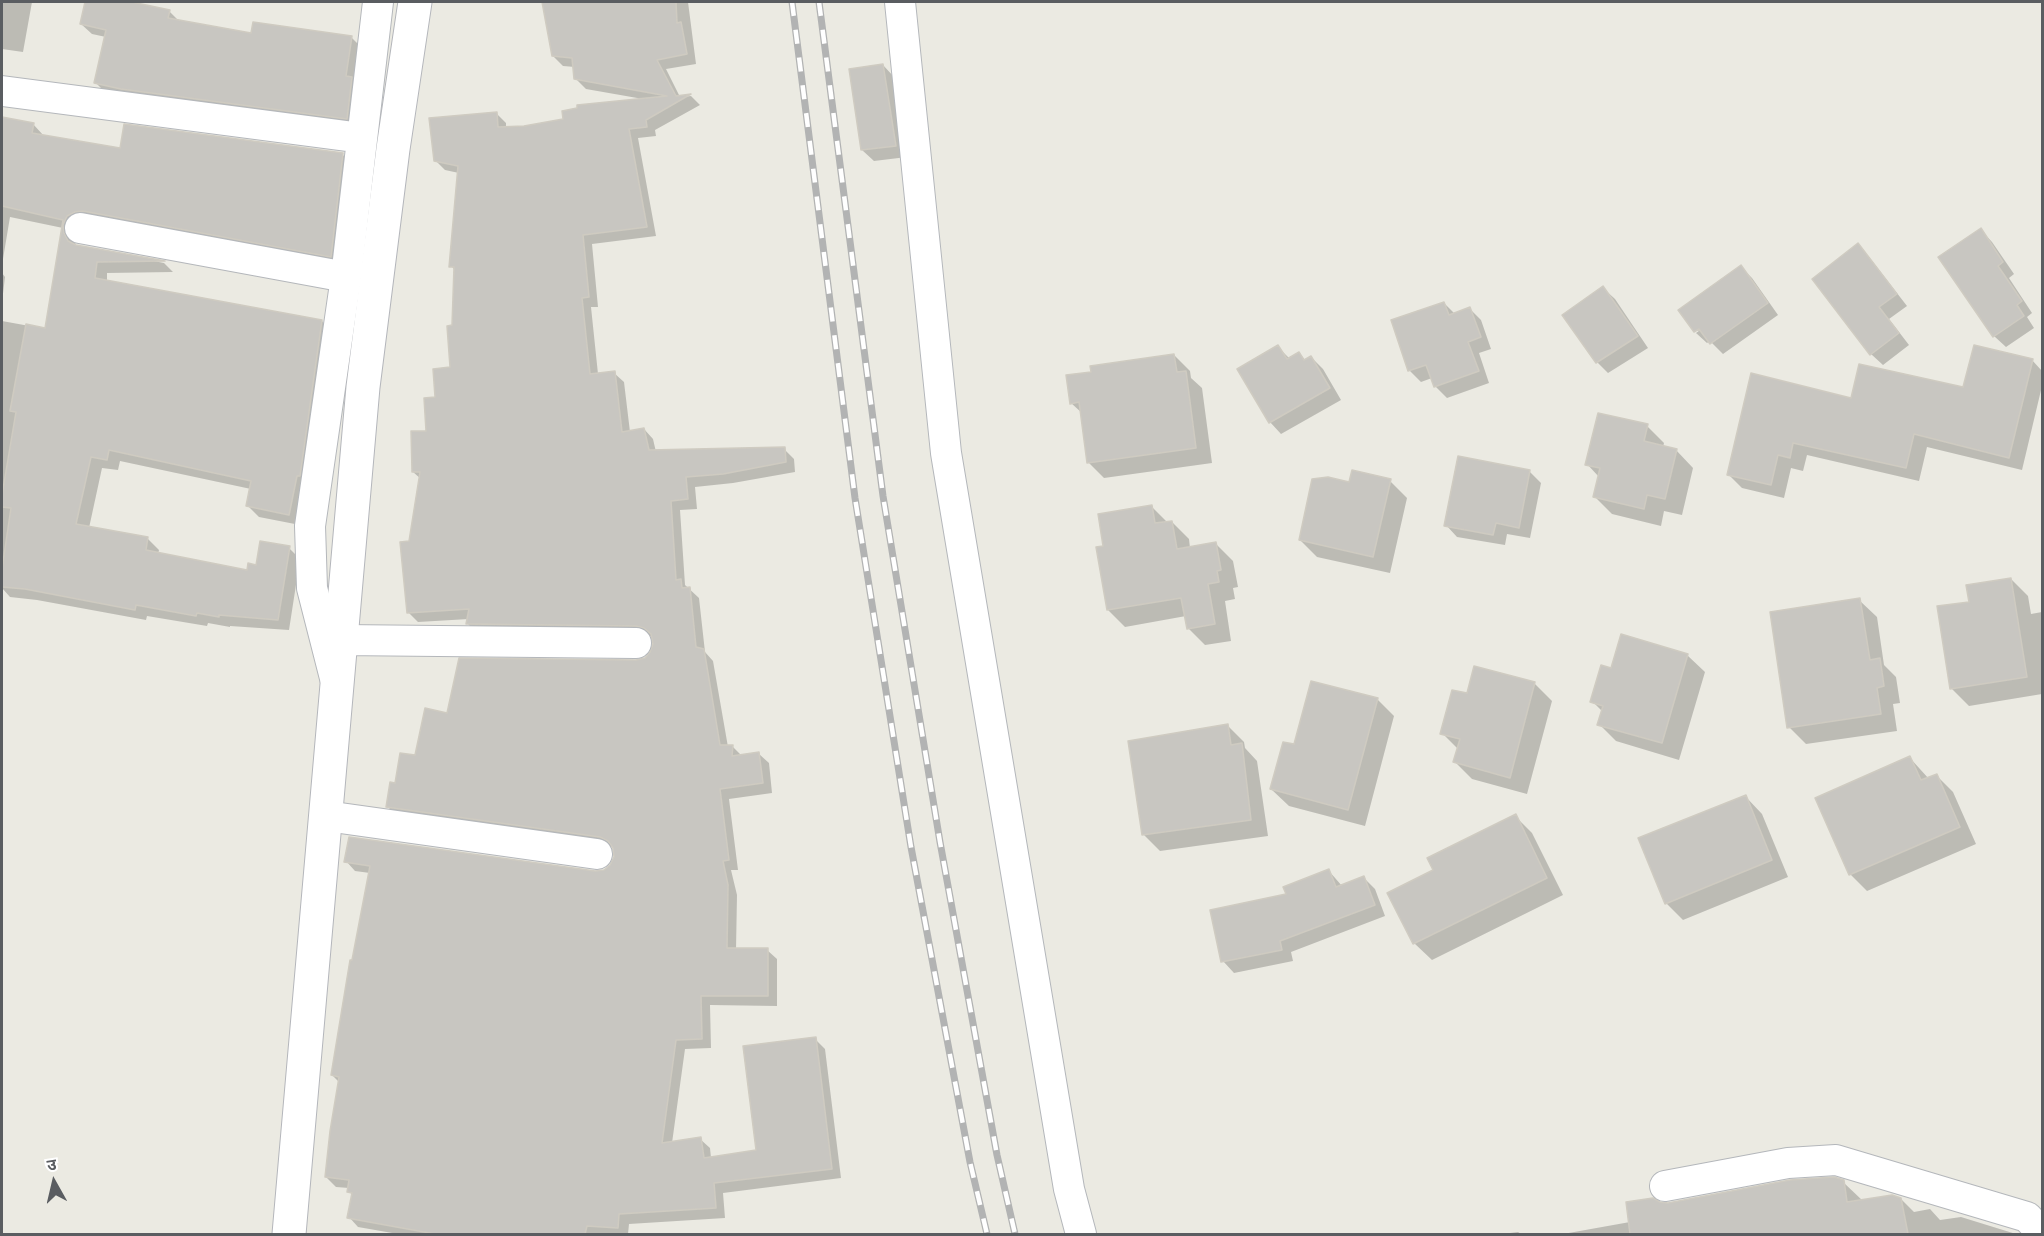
<!DOCTYPE html>
<html>
<head>
<meta charset="utf-8">
<style>
	body { margin:0 }
	#map { position:relative; width:2044px; height:1236px; overflow:hidden; background:#ebeae2; font-family:Ubuntu,"Noto Sans Devanagari",sans-serif }
	canvas { display:block }
	.frame { position:absolute; inset:0; border:3px solid #5a5d61; pointer-events:none }
	.north { position:absolute; left:24px; top:1152px; width:60px; height:60px; -webkit-text-stroke:4px #fff; paint-order:stroke; rotate:352deg; font-size:16px; font-weight:700; line-height:24px; text-align:center; color:#5a5d61 }
	.north::after { content:''; display:block; margin:auto; width:21px; height:27px; background:#5a5d61; clip-path:polygon(50% 0,100% 100%,50% 72%,0 100%) }
</style>
</head>
<body>
<div id="map">
<canvas width="2044" height="1236"></canvas>
<div class="frame"></div>
<div class="north">उ</div>
</div>
<script>
const c = document.querySelector('canvas').getContext('2d');
c.lineJoin = 'round';
function fillPath(path, color) {
  c.fillStyle = color;
  c.fill(path, 'evenodd');
}
function strokePath(path, color, width, dash) {
  c.strokeStyle = color;
  c.lineWidth = width;
  c.lineCap = dash ? 'butt' : 'round';
  c.setLineDash(dash || []);
  c.stroke(path);
}
fillPath(new Path2D(`
	M 2,2 L 32,2 L 23,52 L 2,49 Z
	M 87,2 L 125,2 L 169,11 L 180,22 L 253,35 L 352,38 L 362,48 L 357,128 L 106,93 L 96,83 L 106,37 L 92,34 L 81,24 Z
	M 543,2 L 688,2 L 696,64 L 666,69 L 680,97 L 691,96 L 700,105 L 655,130 L 656,136 L 638,138 L 656,236 L 592,244 L 598,307 L 591,307 L 598,374 L 614,373 L 624,382 L 630,432 L 644,429 L 653,439 L 656,452 L 784,449 L 794,459 L 795,472 L 733,483 L 695,487 L 697,509 L 680,510 L 685,585 L 699,598 L 705,652 L 713,661 L 728,747 L 733,747 L 742,756 L 759,754 L 769,763 L 772,793 L 729,799 L 738,870 L 731,870 L 737,895 L 736,950 L 767,950 L 777,959 L 777,1006 L 710,1005 L 711,1048 L 685,1049 L 672,1143 L 700,1139 L 710,1148 L 711,1158 L 758,1152 L 815,1039 L 825,1049 L 841,1178 L 723,1193 L 725,1218 L 629,1224 L 628,1234 L 398,1234 L 358,1227 L 349,1217 L 353,1196 L 349,1191 L 349,1188 L 336,1187 L 326,1177 L 339,1082 L 332,1075 L 370,873 L 355,871 L 346,861 L 595,873 L 605,871 L 611,866 L 615,857 L 615,848 L 611,846 L 397,816 L 387,806 L 396,785 L 448,714 L 645,660 L 652,653 L 655,643 L 653,637 L 647,635 L 477,633 L 468,624 L 469,619 L 418,622 L 408,612 L 410,542 L 421,479 L 413,472 L 437,398 L 451,369 L 454,327 L 455,270 L 451,266 L 459,173 L 445,170 L 435,160 L 496,113 L 506,123 L 506,128 L 524,128 L 565,120 L 643,99 L 586,89 L 576,79 L 575,67 L 563,66 L 553,56 Z
	M 883,65 L 894,77 L 907,157 L 874,161 L 862,150 Z
	M 2,117 L 4,119 L 33,124 L 44,136 L 121,150 L 342,154 L 354,166 L 342,267 L 74,237 L 76,246 L 164,263 L 173,272 L 107,273 L 107,282 L 322,321 L 333,333 L 300,525 L 259,517 L 248,506 L 251,489 L 120,461 L 118,470 L 102,468 L 89,528 L 148,539 L 159,550 L 158,554 L 249,572 L 289,548 L 300,559 L 289,630 L 230,626 L 230,627 L 208,623 L 207,626 L 147,616 L 146,620 L 37,600 L 10,597 L 2,588 L 2,321 L 46,329 L 63,228 L 10,217 L 2,265 Z
	M 1981,230 L 1992,242 L 2014,274 L 2009,278 L 2032,313 L 2027,317 L 2034,328 L 2006,347 L 1994,336 Z
	M 1858,245 L 1869,257 L 1907,306 L 1889,319 L 1909,345 L 1883,365 L 1871,354 Z
	M 1741,267 L 1752,278 L 1778,315 L 1723,354 L 1710,341 L 1707,343 L 1696,333 L 1706,326 Z
	M 2,273 L 5,277 L 2,302 Z
	M 1603,288 L 1615,299 L 1648,348 L 1608,373 L 1597,362 Z
	M 1444,303 L 1455,314 L 1470,309 L 1481,320 L 1491,349 L 1479,353 L 1489,383 L 1447,398 L 1435,386 L 1432,378 L 1421,382 L 1409,370 Z
	M 1278,347 L 1290,359 L 1299,353 L 1306,361 L 1311,357 L 1323,369 L 1341,400 L 1281,434 L 1270,422 Z
	M 1174,355 L 1190,371 L 1191,378 L 1202,388 L 1212,463 L 1104,478 L 1088,462 L 1082,413 L 1071,403 L 1093,374 Z
	M 2032,360 L 2042,371 L 2042,386 L 2022,470 L 1927,447 L 1919,481 L 1807,455 L 1803,471 L 1791,468 L 1784,498 L 1742,488 L 1729,475 L 1852,400 L 1964,389 Z
	M 1647,426 L 1664,443 L 1663,447 L 1676,450 L 1693,468 L 1682,515 L 1664,511 L 1661,526 L 1612,514 L 1595,497 L 1599,477 L 1587,464 Z
	M 1529,471 L 1541,483 L 1530,538 L 1507,534 L 1505,545 L 1457,537 L 1446,525 Z
	M 1390,481 L 1407,498 L 1390,573 L 1317,557 L 1300,540 L 1350,483 Z
	M 1152,507 L 1168,523 L 1172,522 L 1189,539 L 1190,548 L 1216,544 L 1233,561 L 1238,587 L 1233,588 L 1235,599 L 1225,601 L 1231,641 L 1205,645 L 1188,628 L 1186,616 L 1125,627 L 1108,610 L 1105,548 Z
	M 2011,579 L 2028,596 L 2031,614 L 2042,612 L 2042,694 L 1969,706 L 1952,689 L 1970,603 Z
	M 1859,600 L 1877,617 L 1884,665 L 1896,677 L 1900,703 L 1893,704 L 1897,731 L 1806,744 L 1789,727 Z
	M 1687,655 L 1705,672 L 1679,760 L 1616,741 L 1599,724 L 1603,712 L 1592,701 L 1612,670 Z
	M 1535,684 L 1552,701 L 1527,794 L 1472,779 L 1455,762 L 1458,749 L 1442,733 L 1468,695 Z
	M 1377,699 L 1394,716 L 1365,826 L 1289,806 L 1271,789 L 1295,746 Z
	M 1228,726 L 1244,742 L 1245,748 L 1257,761 L 1268,836 L 1160,851 L 1143,834 Z
	M 1910,758 L 1929,779 L 1936,775 L 1953,792 L 1976,844 L 1867,891 L 1850,874 Z
	M 1745,796 L 1762,814 L 1788,877 L 1683,920 L 1666,903 Z
	M 1515,816 L 1532,833 L 1563,895 L 1432,960 L 1414,943 L 1435,871 Z
	M 1329,871 L 1342,886 L 1364,878 L 1375,889 L 1385,916 L 1291,952 L 1293,961 L 1234,973 L 1223,961 L 1288,895 Z
	M 1843,1182 L 1863,1201 L 1901,1199 L 1914,1212 L 1930,1209 L 1940,1220 L 1961,1217 L 2016,1234 L 1563,1234 L 1630,1222 L 1659,1204 L 1668,1204 Z
	M 1518,1232 L 1521,1234 L 1502,1234 Z`), '#0003');
const building = new Path2D(`
	M 85,2 L 132,2 L 170,10 L 168,18 L 251,33 L 253,22 L 352,36 L 346,76 L 352,77 L 347,119 L 121,89 L 94,83 L 106,30 L 80,24 Z
	M 542,2 L 676,2 L 677,23 L 681,22 L 687,54 L 657,60 L 676,96 L 691,94 L 646,120 L 647,127 L 629,129 L 647,227 L 583,235 L 589,297 L 582,298 L 590,374 L 615,371 L 622,432 L 644,428 L 649,450 L 785,447 L 786,462 L 723,474 L 686,477 L 688,499 L 671,501 L 676,580 L 681,579 L 682,588 L 690,587 L 696,647 L 704,649 L 720,745 L 733,745 L 732,756 L 759,752 L 763,783 L 720,789 L 729,860 L 723,861 L 728,885 L 727,948 L 768,948 L 768,996 L 701,996 L 702,1039 L 676,1040 L 662,1143 L 701,1137 L 704,1158 L 756,1150 L 743,1046 L 816,1037 L 832,1169 L 714,1183 L 716,1208 L 619,1214 L 618,1228 L 587,1226 L 585,1234 L 435,1234 L 347,1218 L 352,1193 L 347,1192 L 349,1180 L 325,1177 L 330,1131 L 339,1077 L 331,1075 L 350,960 L 352,960 L 370,866 L 344,862 L 349,837 L 595,871 L 604,870 L 610,865 L 614,857 L 613,848 L 608,841 L 600,837 L 386,807 L 390,782 L 395,783 L 400,753 L 415,755 L 425,708 L 447,713 L 459,658 L 636,660 L 645,658 L 650,652 L 653,644 L 651,634 L 644,628 L 636,626 L 466,624 L 469,609 L 407,613 L 400,542 L 409,541 L 420,472 L 412,472 L 411,431 L 426,431 L 424,398 L 435,397 L 433,369 L 450,367 L 447,326 L 452,325 L 454,267 L 449,267 L 458,166 L 434,161 L 429,118 L 497,112 L 498,127 L 524,126 L 563,119 L 562,111 L 577,108 L 577,105 L 667,96 L 574,79 L 572,58 L 552,56 Z
	M 883,64 L 896,146 L 861,150 L 849,69 Z
	M 2,117 L 34,123 L 32,133 L 120,148 L 124,124 L 343,153 L 331,257 L 83,211 L 75,212 L 67,216 L 63,225 L 64,233 L 68,241 L 76,245 L 165,261 L 97,262 L 95,278 L 322,320 L 300,476 L 297,476 L 289,515 L 246,506 L 251,481 L 109,450 L 107,460 L 91,457 L 76,524 L 148,537 L 146,550 L 247,570 L 248,563 L 256,565 L 260,541 L 290,546 L 278,620 L 219,615 L 219,617 L 197,613 L 196,616 L 136,605 L 135,610 L 25,589 L 2,587 L 2,569 L 11,508 L 2,507 L 2,495 L 16,412 L 10,411 L 26,324 L 45,328 L 63,220 L 2,206 Z
	M 1981,228 L 2003,262 L 1998,266 L 2022,301 L 2017,305 L 2024,316 L 1993,337 L 1938,257 Z
	M 1858,243 L 1897,294 L 1879,307 L 1899,333 L 1870,355 L 1812,279 Z
	M 1741,265 L 1768,303 L 1710,344 L 1699,329 L 1694,332 L 1678,310 Z
	M 1603,286 L 1638,336 L 1596,363 L 1562,315 Z
	M 1444,302 L 1449,315 L 1470,307 L 1481,337 L 1468,342 L 1479,371 L 1434,387 L 1426,365 L 1408,371 L 1391,320 Z
	M 1278,345 L 1287,359 L 1299,352 L 1304,360 L 1311,356 L 1330,388 L 1269,423 L 1237,369 Z
	M 1974,345 L 2033,359 L 2009,458 L 1914,434 L 1906,468 L 1793,443 L 1790,458 L 1778,455 L 1771,485 L 1727,475 L 1751,373 L 1851,398 L 1859,364 L 1963,387 Z
	M 1174,354 L 1177,372 L 1186,371 L 1196,448 L 1087,463 L 1079,402 L 1070,404 L 1066,375 L 1091,372 L 1090,366 Z
	M 1598,413 L 1648,424 L 1644,441 L 1677,449 L 1665,499 L 1647,495 L 1644,509 L 1593,497 L 1600,468 L 1585,465 Z
	M 1458,456 L 1530,470 L 1519,528 L 1496,523 L 1493,535 L 1444,526 Z
	M 1352,470 L 1391,479 L 1373,557 L 1299,540 L 1312,479 L 1328,477 L 1349,482 Z
	M 1152,505 L 1155,523 L 1172,521 L 1177,549 L 1216,542 L 1221,570 L 1217,571 L 1219,582 L 1208,584 L 1215,624 L 1187,629 L 1181,598 L 1107,610 L 1096,547 L 1103,546 L 1098,514 Z
	M 2011,578 L 2027,677 L 1950,689 L 1937,606 L 1969,602 L 1966,585 Z
	M 1860,598 L 1870,660 L 1880,658 L 1884,686 L 1877,688 L 1881,714 L 1787,728 L 1770,612 Z
	M 1621,634 L 1688,654 L 1662,743 L 1597,725 L 1603,706 L 1590,702 L 1601,665 L 1611,668 Z
	M 1474,666 L 1535,682 L 1510,778 L 1453,762 L 1460,739 L 1440,734 L 1452,690 L 1467,693 Z
	M 1311,681 L 1378,698 L 1348,810 L 1270,789 L 1283,742 L 1294,744 Z
	M 1228,724 L 1231,745 L 1242,743 L 1251,820 L 1142,835 L 1128,741 Z
	M 1910,756 L 1921,780 L 1937,774 L 1960,827 L 1849,875 L 1815,798 Z
	M 1746,795 L 1772,860 L 1665,904 L 1638,838 Z
	M 1516,814 L 1547,878 L 1413,944 L 1387,893 L 1433,870 L 1427,858 Z
	M 1329,869 L 1336,887 L 1364,876 L 1375,905 L 1280,941 L 1282,950 L 1221,962 L 1210,910 L 1286,894 L 1283,887 Z
	M 1834,1177 L 1844,1180 L 1847,1202 L 1892,1195 L 1901,1198 L 1908,1234 L 1630,1234 L 1626,1202 L 1653,1198 L 1660,1202 L 1668,1203 L 1790,1180 Z`);
fillPath(building, '#c8c6c1');
strokePath(building, '#cfcbc1', 1.5);
const street = new Path2D(`
	M 900,2 L 946,453 L 1069,1189 L 1081,1234
	M 2,91 L 362,138
	M 80,228 L 346,277
	M 341,640 L 636,643
	M 335,678 L 312,588 L 310,526 L 346,277 L 378,2
	M 326,816 L 597,854
	M 1665,1186 L 1788,1163 L 1836,1160 L 2027,1217 L 2042,1233`);
const secondary = new Path2D(`
	M 289,1234 L 363,387 L 393,149 L 415,2`);
strokePath(street, '#b4b7bb', 32);
strokePath(secondary, '#b4b6bb', 35);
strokePath(street, '#fff', 30);
strokePath(secondary, '#fff', 33);
const rail = new Path2D(`
	M 792,2 L 855,498 L 911,847 L 970,1162 L 987,1234
	M 819,2 L 883,496 L 940,842 L 997,1155 L 1015,1234`);
strokePath(rail, '#b2b3b3', 7);
strokePath(rail, '#fff', 4.5, [14]);
</script>
</body>
</html>
